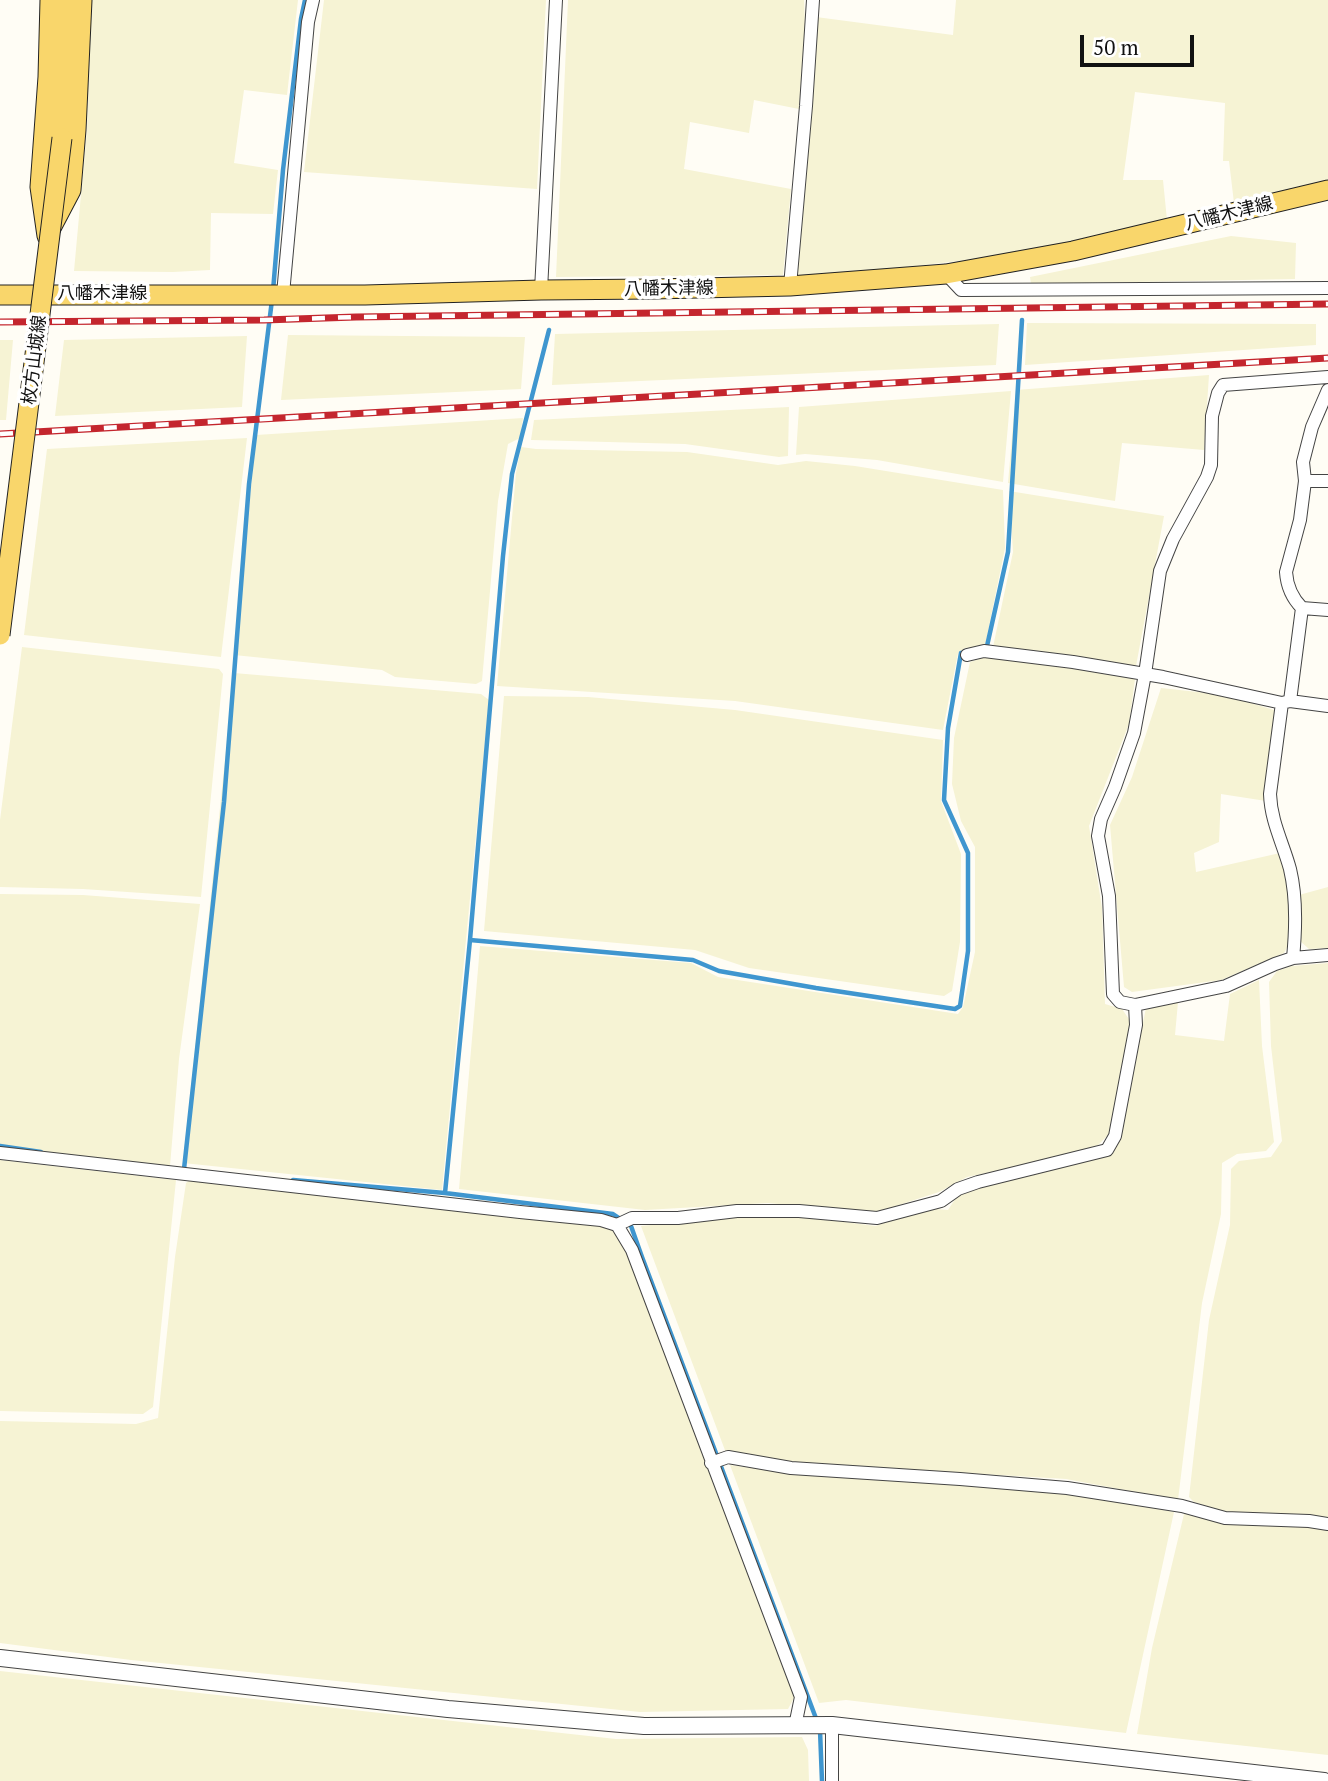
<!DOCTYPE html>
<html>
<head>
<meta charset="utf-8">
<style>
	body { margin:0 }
	#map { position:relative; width:1328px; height:1781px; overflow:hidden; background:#fffdf5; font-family:"PT Serif",serif }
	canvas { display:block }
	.scale { position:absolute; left:1080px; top:35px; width:114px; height:32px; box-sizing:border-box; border:4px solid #111; border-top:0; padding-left:9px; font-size:21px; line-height:24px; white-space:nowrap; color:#111; -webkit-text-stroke:5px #fff; paint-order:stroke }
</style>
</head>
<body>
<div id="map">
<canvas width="1328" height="1781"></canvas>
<div class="scale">50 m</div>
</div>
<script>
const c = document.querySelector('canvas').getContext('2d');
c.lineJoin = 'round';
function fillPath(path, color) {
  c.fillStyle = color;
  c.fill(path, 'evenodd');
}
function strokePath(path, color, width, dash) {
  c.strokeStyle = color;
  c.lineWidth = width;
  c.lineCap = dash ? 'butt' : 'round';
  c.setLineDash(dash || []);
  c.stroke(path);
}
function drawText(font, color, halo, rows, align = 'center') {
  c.font = font + ' "PT Serif","Noto Sans JP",serif';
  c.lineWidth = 7;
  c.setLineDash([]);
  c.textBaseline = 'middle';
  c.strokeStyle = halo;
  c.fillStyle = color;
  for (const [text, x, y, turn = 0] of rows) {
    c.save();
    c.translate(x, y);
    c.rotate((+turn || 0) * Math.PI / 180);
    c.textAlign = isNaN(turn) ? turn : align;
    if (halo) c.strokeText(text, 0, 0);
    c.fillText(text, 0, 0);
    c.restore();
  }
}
fillPath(new Path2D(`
	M 90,0 L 298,0 L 287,95 L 244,90 L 234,163 L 278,170 L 273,214 L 211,213 L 210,270 L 173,272 L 74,271 L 87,129 Z
	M 324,0 L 546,0 L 537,189 L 304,172 Z
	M 568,0 L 804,0 L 805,25 L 799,109 L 754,100 L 749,133 L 690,122 L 684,169 L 791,189 L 783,275 L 556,277 Z
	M 956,0 L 1328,0 L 1328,181 L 1234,203 L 1229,161 L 1223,161 L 1225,103 L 1135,92 L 1123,180 L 1163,180 L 1167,220 L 1019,254 L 795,280 L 816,17 L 953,35 Z
	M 1231,236 L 1296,243 L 1295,279 L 1031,284 L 1030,277 Z
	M 1027,323 L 1316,324 L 1316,345 L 1025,365 Z
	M 999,324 L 996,365 L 552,385 L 555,334 Z
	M 288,335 L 525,337 L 521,389 L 281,400 Z
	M 247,336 L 242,407 L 55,416 L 64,340 Z
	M 0,340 L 13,340 L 6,420 L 0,420 Z
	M 1209,375 L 1204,450 L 1122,443 L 1115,501 L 1008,483 L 1016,390 Z
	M 1011,391 L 1003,482 L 877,460 L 805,454 L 796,455 L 799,407 Z
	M 789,407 L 788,456 L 779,457 L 685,444 L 531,440 L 534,420 Z
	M 523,418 L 520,438 L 508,444 L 498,501 L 482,681 L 476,684 L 395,677 L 382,670 L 234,655 L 256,435 Z
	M 247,438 L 221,657 L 24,635 L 47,449 Z
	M 521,447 L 536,449 L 687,452 L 778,465 L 806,461 L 855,466 L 1003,490 L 1005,548 L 985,646 L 965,648 L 958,653 L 943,730 L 735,701 L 497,686 L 516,473 Z
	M 1009,491 L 1164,516 L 1136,666 L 993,647 L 1013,552 Z
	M 22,647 L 219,669 L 223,674 L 201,897 L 83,889 L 0,887 L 0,820 Z
	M 991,655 L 1135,679 L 1129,724 L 1089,826 L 1102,908 L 1105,1004 L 1122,1009 L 1131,1022 L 1110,1133 L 1098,1145 L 1058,1158 L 967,1177 L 939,1192 L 874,1213 L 768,1203 L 645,1210 L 459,1189 L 480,946 L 691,963 L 718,977 L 958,1014 L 963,1007 L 975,952 L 975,847 L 961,821 L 952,784 L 954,738 L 970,662 Z
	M 234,673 L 481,694 L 489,700 L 442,1190 L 183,1163 Z
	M 1161,688 L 1225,695 L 1277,711 L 1266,801 L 1221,794 L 1219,842 L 1194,853 L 1196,872 L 1280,853 L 1290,888 L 1290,942 L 1284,953 L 1221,980 L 1132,992 L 1124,987 L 1110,825 L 1132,777 Z
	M 504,696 L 588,697 L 735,710 L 943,740 L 941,801 L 961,854 L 960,942 L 952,991 L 944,996 L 749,968 L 695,950 L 484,931 Z
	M 1328,887 L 1328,948 L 1309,949 L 1300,941 L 1299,895 Z
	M 0,894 L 83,895 L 200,904 L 179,1059 L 170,1166 L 0,1148 Z
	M 1328,963 L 1328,1518 L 1226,1512 L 1194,1502 L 1189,1497 L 1209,1320 L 1230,1225 L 1231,1169 L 1239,1161 L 1271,1157 L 1282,1141 L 1271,1046 L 1269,982 L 1277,971 L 1292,966 Z
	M 1259,980 L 1262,1046 L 1274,1142 L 1266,1151 L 1237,1154 L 1222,1163 L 1221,1214 L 1202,1303 L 1178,1500 L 1066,1479 L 813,1464 L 726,1453 L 641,1226 L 740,1216 L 789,1215 L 876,1226 L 895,1216 L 925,1208 L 948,1210 L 961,1190 L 1094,1156 L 1120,1133 L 1146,1008 L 1178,1002 L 1175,1035 L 1224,1041 L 1230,994 Z
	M 0,1160 L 176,1180 L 153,1407 L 143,1414 L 0,1411 Z
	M 191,1179 L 611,1225 L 630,1256 L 796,1694 L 788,1709 L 640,1712 L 131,1660 L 0,1643 L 0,1421 L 136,1424 L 158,1418 L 175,1257 L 186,1183 Z
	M 730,1465 L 814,1476 L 837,1476 L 1054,1490 L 1174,1512 L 1126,1733 L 846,1700 L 819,1703 Z
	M 1191,1510 L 1328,1524 L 1328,1755 L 1137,1734 L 1152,1648 L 1184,1514 Z
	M 0,1671 L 616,1739 L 802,1737 L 808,1750 L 809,1781 L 0,1781 Z`), '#f6f3d4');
strokePath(new Path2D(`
	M 273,291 L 283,170 L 301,19 L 305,0
	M 985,647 L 987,646 L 1008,552 L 1022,320
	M 470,940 L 693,960 L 719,971 L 816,988 L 955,1009 L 960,1006 L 968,951 L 968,853 L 944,800 L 948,728 L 961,653 L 966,652
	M 0,1146 L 41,1152
	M 184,1169 L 224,802 L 249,484 L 272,300
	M 293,1180 L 445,1193 L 613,1214 L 631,1226 L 642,1257 L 817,1721
	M 445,1193 L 470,940 L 503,556 L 512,474 L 549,330
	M 820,1730 L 822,1781`), '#3f96cf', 4.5);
const minor = new Path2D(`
	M 946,274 L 961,290 L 1328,288
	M 790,286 L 806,106 L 813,0
	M 541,290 L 556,0
	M 283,294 L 308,22 L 313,0
	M 1305,481 L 1303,462 L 1312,427 L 1328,390
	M 1302,608 L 1328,610
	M 967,655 L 984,651 L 1073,662 L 1163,677 L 1282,703 L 1290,701 L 1328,706
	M 1290,701 L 1302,608 C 1292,598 1287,587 1286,572 L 1300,520 L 1305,481 L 1328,481
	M 1282,703 L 1270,794 C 1271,822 1283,843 1290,869 C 1297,898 1296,928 1293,958
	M 1135,1005 L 1120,1002 L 1113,994 L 1109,896 L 1098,836 L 1101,819 L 1115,787 L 1134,733 L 1145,674 L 1160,571 L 1173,539 L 1207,477 L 1211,465 L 1212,416 L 1218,393 L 1223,385 L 1328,377
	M 0,1153 L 520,1212 L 601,1220 L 617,1225 L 632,1218 L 678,1218 L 737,1211 L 799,1211 L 877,1218 L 941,1201 L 958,1189 L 978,1182 L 1107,1150 L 1115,1136 L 1136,1025 L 1135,1005 L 1226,986 L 1275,964 L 1293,958 L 1328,955
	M 617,1225 L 632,1250 L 801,1697 L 795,1726
	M 711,1463 L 728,1457 L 791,1468 L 960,1479 L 1067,1488 L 1182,1506 L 1225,1518 L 1309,1521 L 1328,1524
	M 832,1725 L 832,1781`);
const tertiary = new Path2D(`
	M 0,1658 L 448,1709 L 644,1726 L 832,1725 L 1324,1781`);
const primary = new Path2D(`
	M 62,138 L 66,0
	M 51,228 L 71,190 L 76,130 L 82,0
	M 47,236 L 40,187 L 48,77 L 50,0
	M 0,295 L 365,295 L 541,290 L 653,289 L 790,286 L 946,274 L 1073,251 L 1328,190`);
strokePath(minor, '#444', 14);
strokePath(tertiary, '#444', 18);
strokePath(primary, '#222', 21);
strokePath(minor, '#fff', 12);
strokePath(tertiary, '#fff', 16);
strokePath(primary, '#f9d66b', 19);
const rail = new Path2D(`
	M 0,322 L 264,320 L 356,317 L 1328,304
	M 0,434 L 1328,358`);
strokePath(rail, '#c4262e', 7);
strokePath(rail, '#fff', 4.5, [13]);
const primaryBridge = new Path2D(`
	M 0,635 L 62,138`);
strokePath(primaryBridge, '#222', 21, []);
strokePath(primaryBridge, '#f9d66b', 19);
drawText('18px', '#111', '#fff', [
	["八幡木津線",1229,214,-14],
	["八幡木津線",669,289,-1],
	["八幡木津線",102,294],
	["枚方山城線",35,360,-83]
]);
</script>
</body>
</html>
